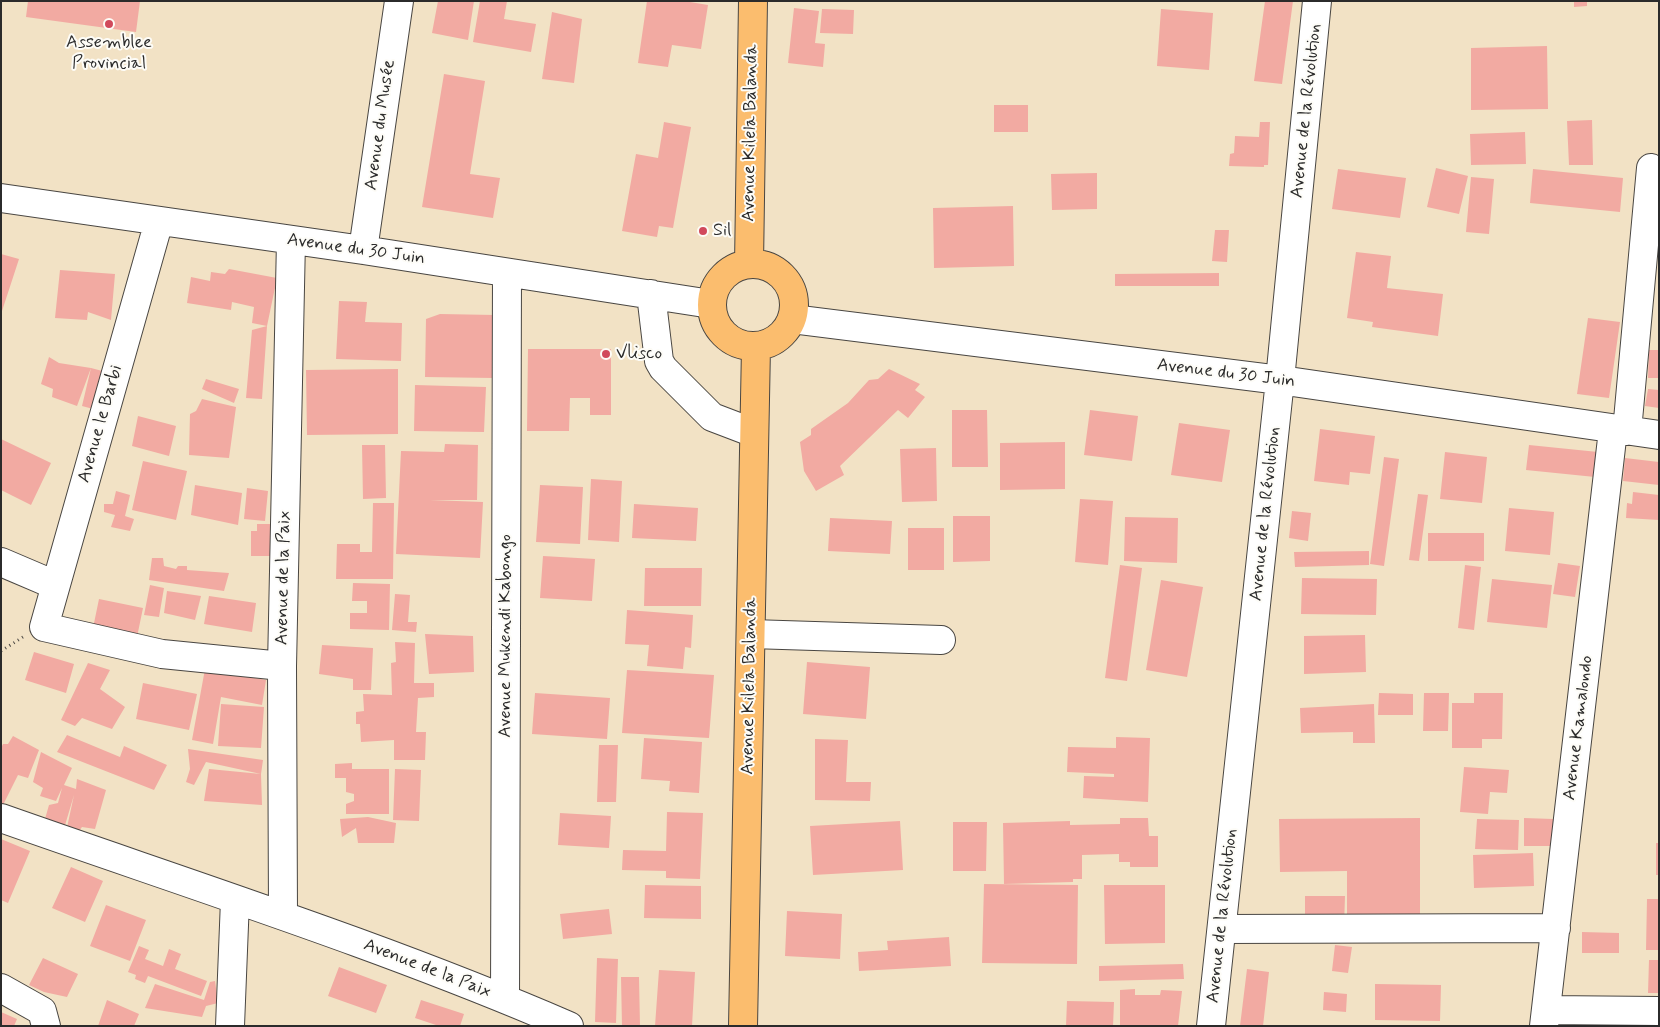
<!DOCTYPE html>
<html>
<head>
<meta charset="utf-8">
<style>
	body { margin:0 }
	#map { position:relative; width:1660px; height:1027px; overflow:hidden; background:#f2e2c5; font-family:Mynerve,sans-serif }
	canvas { display:block }
	.frame { position:absolute; inset:0; border:2px solid #2b2b2b; pointer-events:none }
</style>
</head>
<body>
<div id="map">
<canvas width="1660" height="1027"></canvas>
<div class="frame"></div>
</div>
<script>
const c = document.querySelector('canvas').getContext('2d');
c.lineJoin = 'round';
function fillPath(path, color) {
  c.fillStyle = color;
  c.fill(path, 'evenodd');
}
function strokePath(path, color, width, dash) {
  c.strokeStyle = color;
  c.lineWidth = width;
  c.lineCap = dash ? 'butt' : 'round';
  c.setLineDash(dash || []);
  c.stroke(path);
}
function drawText(font, color, halo, rows, align = 'center') {
  c.font = font + ' Mynerve,sans-serif';
  c.lineWidth = 4;
  c.setLineDash([]);
  c.textBaseline = 'middle';
  c.strokeStyle = halo;
  c.fillStyle = color;
  for (const [text, x, y, turn = 0] of rows) {
    c.save();
    c.translate(x, y);
    c.rotate((+turn || 0) * Math.PI / 180);
    c.textAlign = isNaN(turn) ? turn : align;
    if (halo) c.strokeText(text, 0, 0);
    c.fillText(text, 0, 0);
    c.restore();
  }
}
fillPath(new Path2D(`
	M 28,1 L 140,1 L 136,32 L 26,17 Z
	M 438,1 L 474,1 L 468,40 L 432,33 Z
	M 480,1 L 507,1 L 504,19 L 536,24 L 531,52 L 473,42 Z
	M 647,1 L 684,1 L 708,5 L 701,49 L 672,45 L 668,67 L 638,63 Z
	M 1265,1 L 1293,1 L 1282,84 L 1254,81 Z
	M 1574,1 L 1587,1 L 1587,6 L 1574,7 Z
	M 794,8 L 819,11 L 815,43 L 825,44 L 823,67 L 788,63 Z
	M 822,9 L 854,10 L 853,34 L 820,33 Z
	M 1161,9 L 1213,13 L 1209,70 L 1157,66 Z
	M 552,12 L 582,19 L 574,83 L 542,79 Z
	M 1547,46 L 1548,109 L 1471,110 L 1471,48 Z
	M 444,74 L 485,81 L 470,174 L 500,178 L 493,218 L 422,207 Z
	M 994,105 L 1028,105 L 1028,132 L 994,132 Z
	M 1592,120 L 1593,165 L 1569,165 L 1567,121 Z
	M 664,122 L 691,127 L 673,228 L 659,226 L 657,237 L 622,231 L 636,154 L 658,158 Z
	M 1260,122 L 1270,122 L 1268,165 L 1264,165 L 1264,167 L 1229,166 L 1230,154 L 1234,153 L 1235,136 L 1259,137 Z
	M 1525,132 L 1526,164 L 1471,165 L 1470,134 Z
	M 1436,168 L 1468,176 L 1459,214 L 1427,207 Z
	M 1338,169 L 1406,178 L 1400,218 L 1332,209 Z
	M 1533,169 L 1623,178 L 1620,212 L 1530,203 Z
	M 1097,173 L 1097,209 L 1052,210 L 1051,174 Z
	M 1471,177 L 1494,179 L 1489,234 L 1466,232 Z
	M 1013,206 L 1014,266 L 934,268 L 933,208 Z
	M 1215,230 L 1229,230 L 1227,262 L 1212,261 Z
	M 1356,252 L 1391,256 L 1387,288 L 1443,294 L 1438,336 L 1372,327 L 1373,322 L 1347,318 Z
	M 1,254 L 19,259 L 2,311 L 1,311 Z
	M 229,269 L 277,278 L 267,326 L 262,399 L 246,398 L 252,330 L 267,326 L 252,323 L 254,307 L 232,302 L 231,310 L 187,303 L 191,277 L 210,281 L 211,272 L 225,274 Z
	M 60,270 L 115,274 L 111,320 L 88,312 L 87,320 L 55,318 Z
	M 1219,273 L 1219,286 L 1115,286 L 1115,274 Z
	M 339,301 L 367,302 L 365,322 L 402,323 L 401,361 L 336,359 Z
	M 440,314 L 495,315 L 493,378 L 425,377 L 426,319 Z
	M 1588,318 L 1620,322 L 1609,398 L 1577,394 Z
	M 528,349 L 611,349 L 611,415 L 590,415 L 590,398 L 570,398 L 569,431 L 527,431 Z
	M 1649,350 L 1659,350 L 1659,378 L 1648,378 Z
	M 49,357 L 59,363 L 91,368 L 106,372 L 97,410 L 82,406 L 91,368 L 77,406 L 52,397 L 53,389 L 41,384 Z
	M 398,369 L 398,434 L 307,435 L 306,370 Z
	M 889,369 L 920,384 L 915,390 L 925,397 L 908,418 L 898,410 L 840,466 L 844,475 L 816,491 L 804,471 L 800,442 L 811,435 L 811,429 L 848,403 L 869,380 L 878,379 Z
	M 206,379 L 239,389 L 234,403 L 202,389 Z
	M 415,385 L 486,387 L 484,432 L 414,431 Z
	M 1648,389 L 1659,390 L 1659,408 L 1645,406 Z
	M 202,399 L 236,407 L 229,458 L 189,455 L 190,414 L 196,411 Z
	M 952,410 L 987,410 L 988,467 L 952,467 Z
	M 1090,410 L 1138,416 L 1132,461 L 1084,455 Z
	M 138,416 L 176,426 L 169,456 L 132,446 Z
	M 1179,423 L 1230,430 L 1222,482 L 1171,475 Z
	M 1320,429 L 1375,436 L 1370,474 L 1350,472 L 1349,485 L 1314,481 Z
	M 1,439 L 51,463 L 31,505 L 1,490 Z
	M 1065,442 L 1065,489 L 1000,490 L 1000,443 Z
	M 445,444 L 478,445 L 477,500 L 430,500 L 483,502 L 480,558 L 396,554 L 401,451 L 444,452 Z
	M 362,445 L 385,445 L 386,498 L 363,499 Z
	M 1529,445 L 1598,452 L 1595,477 L 1526,470 Z
	M 936,448 L 937,501 L 902,502 L 900,449 Z
	M 1445,452 L 1487,457 L 1482,503 L 1440,499 Z
	M 1384,457 L 1399,459 L 1384,566 L 1370,564 Z
	M 1625,458 L 1659,462 L 1659,485 L 1623,481 Z
	M 143,461 L 187,471 L 176,520 L 132,510 Z
	M 591,479 L 622,481 L 619,542 L 588,540 Z
	M 195,485 L 242,493 L 238,525 L 191,515 Z
	M 540,485 L 583,487 L 580,544 L 536,542 Z
	M 247,488 L 268,491 L 265,521 L 244,519 Z
	M 116,491 L 130,495 L 125,516 L 134,519 L 130,531 L 111,527 L 115,515 L 104,512 L 104,504 L 113,504 Z
	M 1633,492 L 1659,495 L 1659,520 L 1626,518 L 1627,503 L 1632,504 Z
	M 1418,494 L 1428,495 L 1419,561 L 1409,560 Z
	M 1080,499 L 1113,501 L 1108,565 L 1075,562 Z
	M 373,503 L 394,503 L 393,579 L 336,579 L 337,544 L 360,544 L 360,552 L 372,552 Z
	M 634,504 L 698,508 L 696,541 L 632,538 Z
	M 1509,508 L 1554,512 L 1550,555 L 1505,551 Z
	M 1292,511 L 1311,513 L 1308,541 L 1289,538 Z
	M 953,516 L 990,516 L 990,561 L 953,562 Z
	M 1125,517 L 1178,518 L 1177,563 L 1124,561 Z
	M 830,518 L 892,521 L 890,554 L 828,551 Z
	M 257,524 L 271,524 L 271,556 L 251,556 L 251,531 L 257,531 Z
	M 908,528 L 944,528 L 944,570 L 908,570 Z
	M 1428,533 L 1484,533 L 1484,561 L 1428,561 Z
	M 1369,551 L 1369,565 L 1295,567 L 1294,552 Z
	M 543,556 L 595,559 L 592,601 L 540,598 Z
	M 152,558 L 163,558 L 164,566 L 176,569 L 178,566 L 187,566 L 187,570 L 229,573 L 224,591 L 149,580 Z
	M 1558,563 L 1580,566 L 1575,597 L 1553,594 Z
	M 1120,565 L 1142,568 L 1127,681 L 1105,678 Z
	M 1465,565 L 1481,567 L 1474,630 L 1458,628 Z
	M 645,568 L 702,568 L 701,606 L 644,606 Z
	M 1302,578 L 1377,579 L 1376,615 L 1301,614 Z
	M 1492,579 L 1552,585 L 1547,628 L 1487,622 Z
	M 1161,580 L 1203,587 L 1187,677 L 1146,670 Z
	M 353,583 L 390,584 L 389,630 L 350,629 L 350,613 L 367,613 L 367,601 L 352,601 Z
	M 150,585 L 164,588 L 159,617 L 144,615 Z
	M 167,591 L 201,596 L 195,620 L 164,613 Z
	M 395,594 L 410,595 L 408,622 L 417,622 L 416,632 L 392,630 Z
	M 209,596 L 256,603 L 252,632 L 204,624 Z
	M 99,599 L 143,608 L 137,637 L 93,628 Z
	M 627,610 L 693,615 L 691,648 L 685,647 L 683,669 L 647,666 L 649,645 L 625,644 Z
	M 425,634 L 473,636 L 474,672 L 429,674 Z
	M 1365,635 L 1366,672 L 1304,674 L 1304,636 Z
	M 395,642 L 415,643 L 414,683 L 434,683 L 434,697 L 418,698 L 416,732 L 426,732 L 425,760 L 394,760 L 394,740 L 361,742 L 360,724 L 356,724 L 356,712 L 364,711 L 363,694 L 392,695 L 391,663 L 396,662 Z
	M 322,645 L 373,648 L 371,690 L 353,690 L 353,679 L 319,674 Z
	M 34,652 L 74,664 L 66,693 L 25,680 Z
	M 807,662 L 870,667 L 866,719 L 803,714 Z
	M 88,663 L 110,670 L 100,689 L 125,707 L 112,729 L 82,718 L 75,726 L 61,720 Z
	M 205,669 L 266,680 L 262,705 L 221,697 L 213,744 L 192,740 Z
	M 627,670 L 714,675 L 709,738 L 622,733 Z
	M 143,683 L 197,694 L 189,730 L 136,719 Z
	M 535,693 L 610,698 L 607,739 L 532,734 Z
	M 1379,693 L 1413,694 L 1413,715 L 1378,715 Z
	M 1424,693 L 1449,693 L 1448,731 L 1423,731 Z
	M 1474,693 L 1503,693 L 1502,739 L 1482,739 L 1482,748 L 1452,748 L 1452,703 L 1474,703 Z
	M 221,704 L 264,707 L 261,748 L 218,746 Z
	M 1374,704 L 1375,743 L 1353,743 L 1353,732 L 1301,733 L 1300,708 Z
	M 67,735 L 120,757 L 124,746 L 167,765 L 154,790 L 57,752 Z
	M 13,736 L 39,750 L 28,778 L 18,775 L 1,809 L 1,748 L 3,744 L 8,744 Z
	M 1116,737 L 1150,738 L 1148,802 L 1083,798 L 1084,776 L 1114,777 L 1114,774 L 1067,772 L 1068,747 L 1116,748 Z
	M 644,738 L 702,742 L 699,793 L 669,791 L 670,781 L 641,779 Z
	M 815,739 L 848,740 L 846,782 L 871,782 L 870,801 L 815,800 Z
	M 599,745 L 618,745 L 616,802 L 597,802 Z
	M 188,749 L 263,760 L 261,774 L 262,805 L 204,801 L 209,769 L 261,774 L 206,762 L 194,785 L 186,782 L 190,769 Z
	M 41,752 L 72,768 L 64,785 L 76,789 L 77,779 L 106,790 L 95,829 L 82,827 L 75,836 L 66,832 L 74,795 L 63,832 L 43,826 L 49,805 L 58,803 L 62,788 L 56,801 L 40,796 L 43,788 L 33,782 Z
	M 352,763 L 352,769 L 389,769 L 389,814 L 346,814 L 346,804 L 354,801 L 354,794 L 346,792 L 346,778 L 335,778 L 335,764 Z
	M 1464,767 L 1509,770 L 1507,793 L 1490,792 L 1488,814 L 1460,812 Z
	M 395,769 L 421,770 L 419,821 L 393,820 Z
	M 667,812 L 703,813 L 700,879 L 666,878 L 666,871 L 622,870 L 623,850 L 666,851 Z
	M 560,813 L 611,816 L 609,848 L 558,845 Z
	M 368,817 L 396,823 L 394,843 L 358,843 L 356,828 L 342,837 L 340,819 Z
	M 1120,818 L 1148,818 L 1149,836 L 1158,836 L 1158,867 L 1130,867 L 1130,862 L 1119,862 L 1119,854 L 1082,855 L 1082,879 L 1073,879 L 1073,882 L 1004,884 L 1003,823 L 1070,821 L 1070,825 L 1120,824 Z
	M 1420,818 L 1420,920 L 1347,920 L 1347,871 L 1280,872 L 1279,819 Z
	M 1524,818 L 1553,819 L 1553,846 L 1524,846 Z
	M 1477,819 L 1519,820 L 1518,850 L 1475,849 Z
	M 900,821 L 903,870 L 813,875 L 810,826 Z
	M 953,822 L 987,822 L 986,871 L 953,871 Z
	M 1,839 L 30,851 L 8,903 L 1,900 Z
	M 1656,843 L 1659,843 L 1659,875 L 1656,875 Z
	M 1533,853 L 1534,886 L 1474,888 L 1473,855 Z
	M 71,867 L 103,881 L 85,922 L 52,908 Z
	M 984,884 L 1078,885 L 1077,964 L 982,963 Z
	M 645,885 L 701,886 L 701,919 L 644,918 Z
	M 1104,885 L 1165,885 L 1165,943 L 1105,944 Z
	M 1305,896 L 1345,896 L 1344,926 L 1305,926 Z
	M 1647,899 L 1659,899 L 1659,950 L 1646,950 Z
	M 106,905 L 146,920 L 130,961 L 90,946 Z
	M 609,909 L 612,934 L 563,939 L 560,914 Z
	M 787,911 L 842,914 L 840,959 L 785,956 Z
	M 1582,932 L 1619,933 L 1619,953 L 1582,953 Z
	M 949,937 L 951,966 L 859,971 L 858,952 L 888,950 L 887,941 Z
	M 1335,945 L 1352,947 L 1348,973 L 1332,971 Z
	M 139,946 L 149,950 L 145,959 L 163,966 L 169,949 L 181,954 L 175,969 L 207,981 L 201,996 L 148,976 L 145,983 L 135,979 L 136,975 L 128,972 Z
	M 43,958 L 78,974 L 67,997 L 44,992 L 29,985 Z
	M 597,958 L 618,959 L 616,1023 L 595,1022 Z
	M 1649,960 L 1659,960 L 1659,993 L 1648,993 Z
	M 1183,964 L 1184,979 L 1099,981 L 1099,966 Z
	M 339,967 L 387,985 L 376,1013 L 328,996 Z
	M 1247,969 L 1269,972 L 1263,1026 L 1240,1026 Z
	M 659,970 L 695,972 L 692,1026 L 655,1026 Z
	M 621,977 L 639,977 L 640,1026 L 622,1026 Z
	M 215,981 L 218,1003 L 206,1006 L 202,1017 L 145,1008 L 155,984 L 204,1000 L 210,982 Z
	M 1375,984 L 1441,985 L 1440,1021 L 1375,1020 Z
	M 1135,989 L 1135,995 L 1160,995 L 1161,990 L 1182,991 L 1178,1026 L 1120,1026 L 1120,990 Z
	M 1324,992 L 1347,994 L 1346,1012 L 1323,1010 Z
	M 107,1000 L 139,1014 L 134,1026 L 98,1026 Z
	M 421,1000 L 464,1014 L 460,1026 L 439,1026 L 415,1018 Z
	M 1067,1001 L 1114,1002 L 1113,1026 L 1066,1026 Z
	M 1,1012 L 17,1019 L 14,1026 L 1,1026 Z`), '#f2aaa2');
const minor = new Path2D(`
	M 1,198 L 363,250 L 711,304
	M 159,221 L 44,627 L 162,654 L 282,666
	M 363,250 L 399,1
	M 651,294 L 659,361 L 663,368 L 712,417 L 754,433
	M 792,319 L 1280,380 L 1659,435
	M 1627,431 L 1651,168
	M 1,562 L 55,585
	M 751,634 L 941,640
	M 1,818 C 191,885 384,946 569,1026
	M 283,915 L 282,666 L 291,240
	M 1222,929 L 1556,928
	M 1,988 L 42,1011 L 46,1026
	M 505,998 L 507,273
	M 1546,1010 L 1659,1011
	M 230,1026 L 235,900
	M 1211,1026 L 1280,380 L 1317,1
	M 1544,1026 L 1613,430`);
const major = new Path2D(`
	M712 305a41 41 0 1 1 82 0a41 41 0 1 1-82 0Z
	M 749,264 L 753,1
	M 743,1026 L 756,347`);
strokePath(minor, '#494642', 30);
strokePath(major, '#494642', 30);
strokePath(new Path2D(`
	M 1,651 L 23,637`), '#494642', 3, [1, 4]);
strokePath(minor, '#fff', 28);
strokePath(major, '#fbbd6e', 28);
for (const [x, y, r, color] of [
	[109,24,5,"#d1495b"],
	[703,231,5,"#d1495b"],
	[606,354,5,"#d1495b"]
]) {
  const dot = new Path2D();
  dot.arc(x, y, r, 0, 2 * Math.PI);
  c.fillStyle = color;
  c.fill(dot);
  strokePath(dot, '#fdfcf7', 2);
}
drawText('18px', '#2b2b2b', '#fdfcf7', [
	["Assemblee",109,43,"center"],
	["Provincial",109,64,"center"],
	["Sil",713,231],
	["Vlisco",616,354]
], 'left');
drawText('18px', '#2b2b2b', '#fdfcf7', [
	["Avenue de la Révolution",1307,111,-84],
	["Avenue du Musée",381,125,-82],
	["Avenue Kilela Balanda",751,133,-89],
	["Avenue du 30 Juin",356,250,8],
	["Avenue du 30 Juin",1226,374,7],
	["Avenue le Barbi",101,424,-74],
	["Avenue de la Révolution",1266,514,-84],
	["Avenue de la Paix",284,578,-89],
	["Avenue Mukendi Kabongo",506,636,-90],
	["Avenue Kilela Balanda",750,686,-89],
	["Avenue Kamalondo",1579,728,-83],
	["Avenue de la Révolution",1223,916,-84],
	["Avenue de la Paix",427,969,21]
]);
</script>
</body>
</html>
